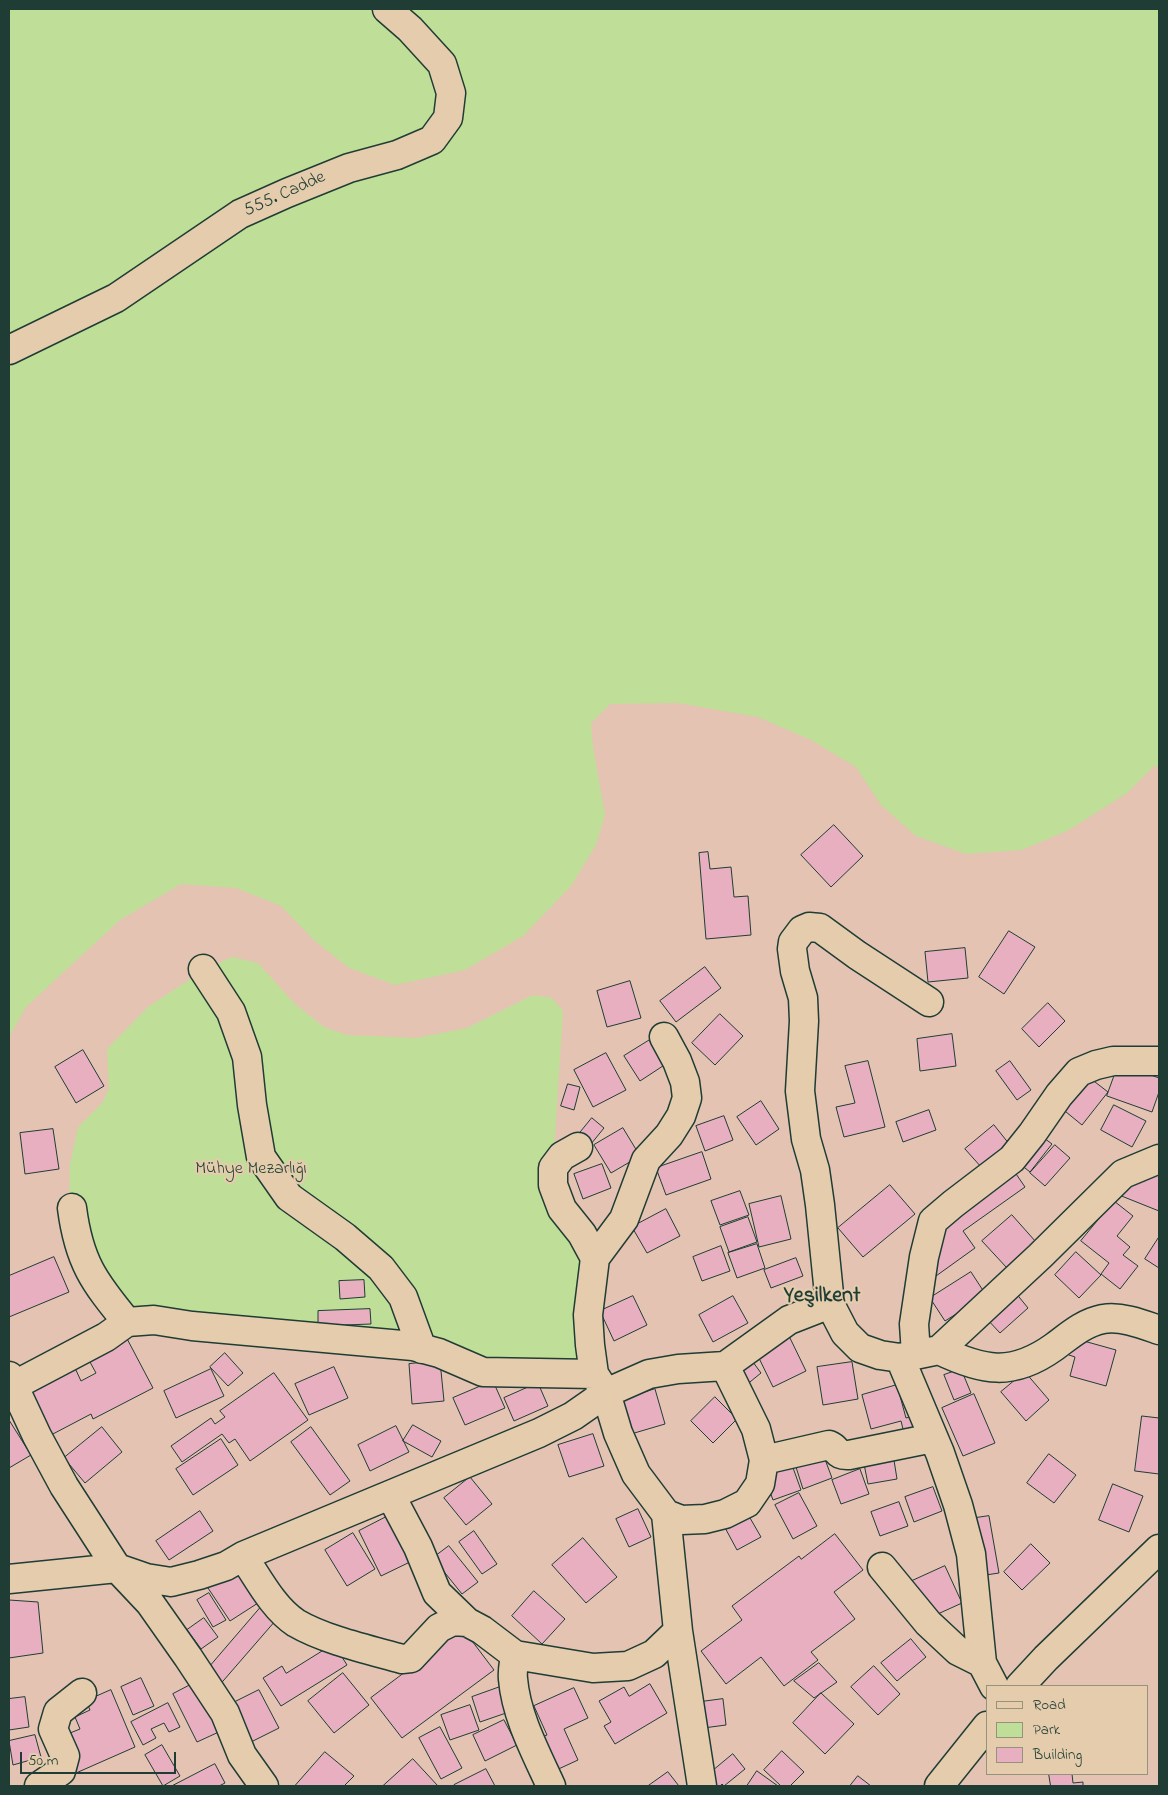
<!DOCTYPE html>
<html>
<head>
<meta charset="utf-8">
<style>
	body { margin:0 }
	#map { position:relative; width:1168px; height:1795px; overflow:hidden; background:#e5c3b2; font-family:"Indie Flower",sans-serif }
	canvas { display:block }
	.frame { position:absolute; inset:0; border:10px solid #1f3d34; pointer-events:none }
	.legend { position:absolute; left:986px; top:1685px; width:162px; height:90px; box-sizing:border-box; background:#e4ccac; border:1px solid #95937c; margin:0; padding:6px 9px; list-style:none; font-size:15px; color:#1f3d34 }
	.legend li { display:flex; align-items:center; gap:10px; height:25px }
	.legend b { width:25px; border:1px solid #95937c }
	.scale { position:absolute; left:20px; top:1752px; width:156px; height:22px; box-sizing:border-box; border:2px solid #1f3d34; border-top:0; padding-left:6px; font-size:15px; line-height:18px; white-space:nowrap; color:#1f3d34; -webkit-text-stroke:4px #e4ccac; paint-order:stroke }
</style>
</head>
<body>
<div id="map">
<canvas width="1168" height="1795"></canvas>
<div class="frame"></div>
<ul class="legend">
<li><b style="height:6px;background:#e4ccac"></b>Road</li>
<li><b style="height:14px;background:#bfde97"></b>Park</li>
<li><b style="height:14px;background:#e8afc0"></b>Building</li>
</ul>
<div class="scale">50 m</div>
</div>
<script>
const c = document.querySelector('canvas').getContext('2d');
c.lineJoin = 'round';
function fillPath(path, color) {
  c.fillStyle = color;
  c.fill(path, 'evenodd');
}
function strokePath(path, color, width, dash) {
  c.strokeStyle = color;
  c.lineWidth = width;
  c.lineCap = dash ? 'butt' : 'round';
  c.setLineDash(dash || []);
  c.stroke(path);
}
function drawText(font, color, halo, rows, align = 'center') {
  c.font = font + ' "Indie Flower",sans-serif';
  c.lineWidth = 4.5;
  c.setLineDash([]);
  c.textBaseline = 'middle';
  c.strokeStyle = halo;
  c.fillStyle = color;
  for (const [text, x, y, turn = 0] of rows) {
    c.save();
    c.translate(x, y);
    c.rotate((+turn || 0) * Math.PI / 180);
    c.textAlign = isNaN(turn) ? turn : align;
    if (halo) c.strokeText(text, 0, 0);
    c.fillText(text, 0, 0);
    c.restore();
  }
}
fillPath(new Path2D(`
	M 9,9 L 1159,9 L 1159,767 L 1154,766 L 1127,793 L 1069,830 L 1022,850 L 966,854 L 916,836 L 881,805 L 856,767 L 811,740 L 758,717 L 678,703 L 610,704 L 591,723 L 593,747 L 605,815 L 596,845 L 571,886 L 523,936 L 465,970 L 395,985 L 349,968 L 315,941 L 281,906 L 236,888 L 181,884 L 120,920 L 26,1007 L 9,1037 Z
	M 232,957 L 258,963 L 295,1004 L 324,1027 L 347,1035 L 416,1038 L 467,1028 L 533,995 L 552,998 L 563,1011 L 553,1168 L 582,1234 L 594,1374 L 439,1353 L 127,1322 L 69,1212 L 70,1164 L 78,1127 L 103,1102 L 109,1088 L 107,1049 L 148,1007 L 204,970 Z`), '#bfde97');
const building = new Path2D(`
	M 834,825 L 863,856 L 831,887 L 801,855 Z
	M 708,852 L 710,869 L 731,867 L 734,897 L 748,896 L 751,935 L 706,939 L 699,853 Z
	M 1009,931 L 1035,947 L 1004,994 L 979,977 Z
	M 965,948 L 968,978 L 928,982 L 925,952 Z
	M 705,967 L 721,988 L 676,1022 L 660,1001 Z
	M 630,981 L 641,1018 L 607,1027 L 597,991 Z
	M 1048,1003 L 1065,1021 L 1039,1047 L 1022,1029 Z
	M 720,1014 L 743,1036 L 715,1065 L 692,1043 Z
	M 952,1034 L 956,1066 L 920,1071 L 917,1039 Z
	M 653,1038 L 669,1062 L 640,1081 L 624,1056 Z
	M 83,1050 L 104,1086 L 76,1103 L 55,1067 Z
	M 606,1053 L 626,1090 L 593,1107 L 574,1070 Z
	M 868,1061 L 885,1127 L 844,1137 L 836,1107 L 855,1103 L 845,1066 Z
	M 1010,1061 L 1031,1090 L 1017,1100 L 996,1071 Z
	M 1119,1063 L 1159,1078 L 1159,1092 L 1152,1112 L 1107,1096 Z
	M 1086,1075 L 1108,1092 L 1082,1125 L 1060,1107 Z
	M 568,1084 L 580,1087 L 574,1110 L 561,1106 Z
	M 761,1101 L 779,1129 L 756,1145 L 737,1117 Z
	M 1114,1105 L 1146,1121 L 1132,1147 L 1101,1130 Z
	M 929,1110 L 936,1130 L 903,1142 L 896,1122 Z
	M 724,1116 L 733,1140 L 705,1151 L 696,1126 Z
	M 592,1118 L 604,1128 L 591,1144 L 579,1134 Z
	M 994,1125 L 1010,1145 L 982,1168 L 965,1149 Z
	M 623,1128 L 640,1156 L 611,1173 L 594,1145 Z
	M 53,1129 L 59,1169 L 25,1174 L 20,1133 Z
	M 1036,1132 L 1052,1144 L 1030,1172 L 1015,1160 Z
	M 1055,1145 L 1070,1158 L 1045,1186 L 1030,1173 Z
	M 702,1152 L 711,1179 L 666,1195 L 656,1168 Z
	M 602,1164 L 611,1188 L 583,1199 L 574,1174 Z
	M 1150,1166 L 1159,1170 L 1159,1211 L 1119,1195 L 1127,1174 L 1144,1181 Z
	M 1012,1168 L 1025,1187 L 963,1231 L 975,1248 L 936,1276 L 930,1261 L 938,1225 Z
	M 890,1185 L 915,1214 L 863,1257 L 838,1228 Z
	M 740,1191 L 749,1215 L 720,1225 L 711,1201 Z
	M 781,1196 L 791,1239 L 759,1247 L 749,1204 Z
	M 1114,1201 L 1133,1216 L 1117,1236 L 1130,1247 L 1123,1255 L 1138,1266 L 1120,1289 L 1101,1274 L 1109,1263 L 1081,1241 Z
	M 666,1209 L 680,1236 L 647,1253 L 632,1227 Z
	M 1012,1215 L 1036,1242 L 1007,1268 L 982,1241 Z
	M 748,1217 L 757,1242 L 729,1252 L 720,1227 Z
	M 1159,1237 L 1159,1268 L 1145,1259 Z
	M 757,1244 L 765,1268 L 737,1278 L 728,1253 Z
	M 721,1246 L 730,1271 L 702,1281 L 693,1257 Z
	M 1076,1252 L 1101,1275 L 1079,1298 L 1055,1275 Z
	M 54,1257 L 69,1292 L 9,1317 L 9,1276 Z
	M 796,1258 L 803,1276 L 771,1288 L 764,1270 Z
	M 971,1272 L 986,1295 L 945,1321 L 930,1298 Z
	M 364,1280 L 365,1297 L 340,1299 L 339,1281 Z
	M 1015,1292 L 1028,1308 L 1000,1333 L 986,1318 Z
	M 633,1296 L 647,1325 L 614,1341 L 600,1311 Z
	M 733,1296 L 748,1323 L 713,1342 L 699,1315 Z
	M 370,1309 L 371,1324 L 318,1326 L 318,1311 Z
	M 124,1333 L 153,1388 L 93,1419 L 91,1414 L 51,1435 L 29,1392 L 75,1368 L 81,1381 L 96,1373 L 85,1353 Z
	M 789,1336 L 806,1371 L 773,1387 L 756,1352 Z
	M 1073,1338 L 1116,1350 L 1106,1386 L 1070,1376 L 1075,1357 L 1069,1355 Z
	M 225,1353 L 243,1373 L 228,1386 L 210,1367 Z
	M 750,1358 L 761,1373 L 745,1386 L 734,1371 Z
	M 440,1361 L 444,1401 L 412,1404 L 409,1364 Z
	M 852,1362 L 858,1399 L 823,1405 L 817,1367 Z
	M 334,1367 L 348,1398 L 309,1415 L 295,1384 Z
	M 211,1369 L 224,1396 L 176,1418 L 164,1391 Z
	M 961,1369 L 971,1393 L 954,1400 L 944,1375 Z
	M 1025,1372 L 1049,1400 L 1026,1421 L 1001,1392 Z
	M 274,1373 L 308,1420 L 250,1461 L 235,1439 L 229,1443 L 222,1434 L 182,1462 L 171,1446 L 211,1418 L 215,1424 L 225,1417 L 220,1411 Z
	M 493,1381 L 505,1408 L 465,1425 L 453,1398 Z
	M 538,1383 L 548,1406 L 514,1421 L 504,1398 Z
	M 897,1385 L 906,1418 L 917,1415 L 922,1432 L 905,1437 L 901,1421 L 871,1429 L 862,1395 Z
	M 655,1389 L 665,1424 L 631,1434 L 621,1400 Z
	M 974,1394 L 995,1443 L 963,1456 L 942,1408 Z
	M 715,1397 L 737,1419 L 713,1443 L 691,1421 Z
	M 1142,1416 L 1159,1418 L 1159,1474 L 1135,1471 Z
	M 9,1420 L 31,1455 L 9,1468 Z
	M 413,1425 L 441,1441 L 432,1457 L 403,1441 Z
	M 396,1426 L 409,1452 L 370,1471 L 358,1445 Z
	M 102,1427 L 122,1452 L 85,1483 L 64,1458 Z
	M 311,1427 L 350,1481 L 330,1495 L 291,1442 Z
	M 593,1434 L 604,1466 L 569,1477 L 558,1445 Z
	M 221,1439 L 238,1465 L 193,1495 L 176,1469 Z
	M 823,1454 L 832,1478 L 803,1489 L 795,1464 Z
	M 893,1454 L 897,1479 L 868,1484 L 863,1459 Z
	M 1049,1454 L 1076,1475 L 1054,1503 L 1027,1483 Z
	M 792,1465 L 801,1490 L 773,1500 L 764,1475 Z
	M 860,1469 L 869,1494 L 841,1504 L 832,1480 Z
	M 470,1477 L 492,1504 L 466,1525 L 444,1498 Z
	M 1113,1484 L 1143,1496 L 1129,1532 L 1099,1520 Z
	M 933,1487 L 942,1511 L 914,1522 L 905,1497 Z
	M 799,1493 L 817,1526 L 793,1539 L 775,1505 Z
	M 899,1502 L 908,1526 L 880,1536 L 871,1512 Z
	M 638,1509 L 651,1537 L 629,1547 L 616,1519 Z
	M 200,1511 L 213,1531 L 169,1560 L 156,1541 Z
	M 746,1511 L 761,1537 L 737,1550 L 723,1524 Z
	M 390,1515 L 412,1561 L 381,1576 L 359,1531 Z
	M 989,1516 L 999,1573 L 979,1576 L 969,1519 Z
	M 474,1531 L 497,1564 L 482,1574 L 459,1542 Z
	M 353,1533 L 375,1569 L 347,1586 L 325,1550 Z
	M 835,1534 L 863,1570 L 834,1592 L 855,1619 L 811,1652 L 818,1660 L 784,1686 L 761,1657 L 726,1684 L 701,1651 L 742,1620 L 732,1606 L 799,1556 L 801,1559 Z
	M 583,1538 L 617,1577 L 586,1603 L 552,1565 Z
	M 1031,1544 L 1050,1563 L 1022,1590 L 1004,1572 Z
	M 449,1546 L 478,1582 L 462,1594 L 433,1558 Z
	M 945,1566 L 962,1603 L 929,1618 L 912,1581 Z
	M 236,1570 L 258,1603 L 230,1621 L 208,1588 Z
	M 534,1591 L 565,1619 L 542,1644 L 512,1616 Z
	M 209,1593 L 226,1620 L 213,1627 L 197,1600 Z
	M 9,1600 L 38,1602 L 43,1653 L 9,1658 Z
	M 261,1607 L 276,1620 L 217,1688 L 206,1671 Z
	M 204,1618 L 218,1637 L 201,1649 L 187,1630 Z
	M 463,1629 L 494,1670 L 402,1738 L 371,1698 Z
	M 911,1639 L 926,1657 L 897,1681 L 881,1663 Z
	M 334,1644 L 347,1665 L 281,1706 L 263,1678 L 282,1666 L 286,1673 Z
	M 819,1663 L 837,1682 L 814,1698 L 794,1681 Z
	M 874,1666 L 900,1694 L 878,1715 L 851,1687 Z
	M 343,1673 L 369,1705 L 334,1733 L 308,1701 Z
	M 141,1678 L 154,1706 L 133,1715 L 121,1687 Z
	M 198,1681 L 221,1731 L 197,1742 L 173,1694 Z
	M 650,1684 L 667,1713 L 615,1744 L 604,1726 L 611,1722 L 599,1701 L 624,1687 L 629,1696 Z
	M 500,1687 L 509,1712 L 480,1722 L 472,1697 Z
	M 574,1688 L 588,1718 L 564,1729 L 578,1760 L 552,1772 L 537,1739 L 547,1735 L 534,1706 Z
	M 111,1690 L 135,1747 L 76,1773 L 60,1737 L 80,1729 L 75,1717 L 90,1710 L 86,1701 Z
	M 259,1690 L 279,1728 L 251,1742 L 231,1704 Z
	M 821,1693 L 854,1724 L 825,1754 L 793,1723 Z
	M 25,1697 L 29,1727 L 9,1730 L 9,1699 Z
	M 723,1699 L 726,1725 L 696,1729 L 693,1703 Z
	M 168,1703 L 180,1727 L 169,1732 L 164,1723 L 151,1729 L 156,1738 L 143,1745 L 131,1722 Z
	M 470,1705 L 479,1730 L 450,1740 L 441,1715 Z
	M 504,1720 L 517,1745 L 485,1761 L 473,1735 Z
	M 440,1727 L 462,1768 L 441,1779 L 419,1738 Z
	M 35,1735 L 41,1757 L 13,1765 L 9,1741 Z
	M 162,1745 L 180,1776 L 163,1786 L 145,1755 Z
	M 782,1751 L 804,1772 L 790,1786 L 781,1786 L 764,1770 Z
	M 325,1752 L 354,1776 L 344,1786 L 295,1786 Z
	M 733,1754 L 745,1769 L 724,1786 L 722,1784 L 720,1786 L 709,1786 L 703,1779 Z
	M 413,1759 L 438,1786 L 383,1786 Z
	M 215,1764 L 225,1783 L 219,1786 L 172,1786 Z
	M 486,1769 L 495,1786 L 454,1786 L 454,1785 Z
	M 757,1771 L 778,1786 L 747,1786 Z
	M 668,1772 L 679,1786 L 648,1786 Z
	M 1049,1774 L 1072,1774 L 1073,1783 L 1083,1782 L 1083,1786 L 1051,1786 Z
	M 858,1776 L 871,1786 L 850,1786 Z`);
fillPath(building, '#e8afc0');
strokePath(building, '#1f3d34', 1);
const minor = new Path2D(`
	M 9,350 L 116,298 L 240,214 L 287,193 L 349,168 L 397,155 L 432,140 L 448,118 L 451,93 L 442,64 L 410,29 L 387,9
	M 203,969 L 231,1012 L 247,1057 L 252,1105 L 261,1157 L 289,1197 L 345,1237 L 381,1268 L 403,1297 L 422,1349
	M 929,1002 L 857,955 L 820,928 L 809,927 L 802,930 L 793,942 L 792,949 L 795,971 L 803,998 L 804,1021 L 800,1091 L 806,1139 L 815,1170 L 820,1205 L 830,1304 L 845,1333 L 860,1348 L 880,1355 L 900,1358 L 940,1453 L 958,1505 L 971,1554 L 982,1663 L 994,1686
	M 578,1147 L 562,1156 L 553,1168 L 553,1185 L 562,1209 L 582,1234 L 595,1258 L 588,1315 L 590,1345 L 594,1374 L 606,1393 L 618,1433 L 636,1474 L 666,1514 L 678,1631 L 702,1786
	M 72,1208 C 79,1262 94,1282 127,1322
	M 595,1258 L 624,1219 L 646,1160 L 669,1135 L 681,1116 L 687,1098 L 685,1082 L 677,1061 L 664,1037
	M 939,1350 C 983,1371 1012,1377 1054,1347 C 1069,1336 1083,1323 1103,1319 C 1122,1316 1142,1324 1159,1330
	M 916,1354 L 914,1324 L 924,1257 L 933,1221 L 953,1204 L 1012,1159 L 1032,1134 L 1059,1095 L 1079,1072 L 1096,1065 L 1113,1061 L 1159,1061
	M 900,1358 L 939,1350 L 1040,1256 L 1123,1174 L 1159,1159
	M 9,1376 L 37,1436 L 64,1486 L 117,1568 L 150,1603 L 188,1657 L 225,1713 L 242,1755 L 264,1786
	M 13,1386 L 106,1337 L 127,1322 L 154,1320 L 192,1326 L 413,1346 L 439,1353 L 483,1372 L 594,1374
	M 764,1460 L 829,1445 C 839,1449 835,1456 849,1455 L 933,1438
	M 391,1496 L 418,1547 L 437,1593 L 467,1622
	M 666,1514 L 681,1520 L 705,1519 L 725,1514 L 747,1503 L 760,1484 L 764,1460 L 756,1429 L 725,1366
	M 243,1556 C 258,1578 273,1608 296,1623 C 325,1640 370,1650 402,1659 L 411,1658 L 439,1628 L 453,1621 L 467,1622 L 482,1630 L 515,1655 L 593,1668 L 628,1666 L 654,1654 L 678,1631
	M 882,1567 L 928,1623 L 958,1651 L 982,1663
	M 9,1579 L 117,1568 L 146,1578 L 171,1582 L 199,1575 L 226,1566 L 243,1556 L 539,1433 L 573,1416 L 606,1393 L 649,1374 L 678,1369 L 725,1366 L 789,1320 L 830,1304
	M 515,1655 C 514,1663 512,1671 513,1679 C 516,1716 536,1753 551,1786
	M 1020,1686 L 1046,1658 L 1159,1549
	M 39,1786 L 61,1771 L 65,1756 L 53,1729 L 58,1712 L 82,1693
	M 939,1786 L 987,1726`);
strokePath(minor, '#1f3d34', 31);
strokePath(minor, '#e4ccac', 28);
drawText('18px', '#1f3d34', '#e4ccac', [
	["555. Cadde",285,195,-24]
]);
drawText('18px', '#274539', '#e4ccac', [
	["Mühye Mezarlığı",251,1170]
]);
drawText('bold 22px', '#1f3d34', '#e4ccac', [
	["Yeşilkent",822,1297]
]);
</script>
</body>
</html>
